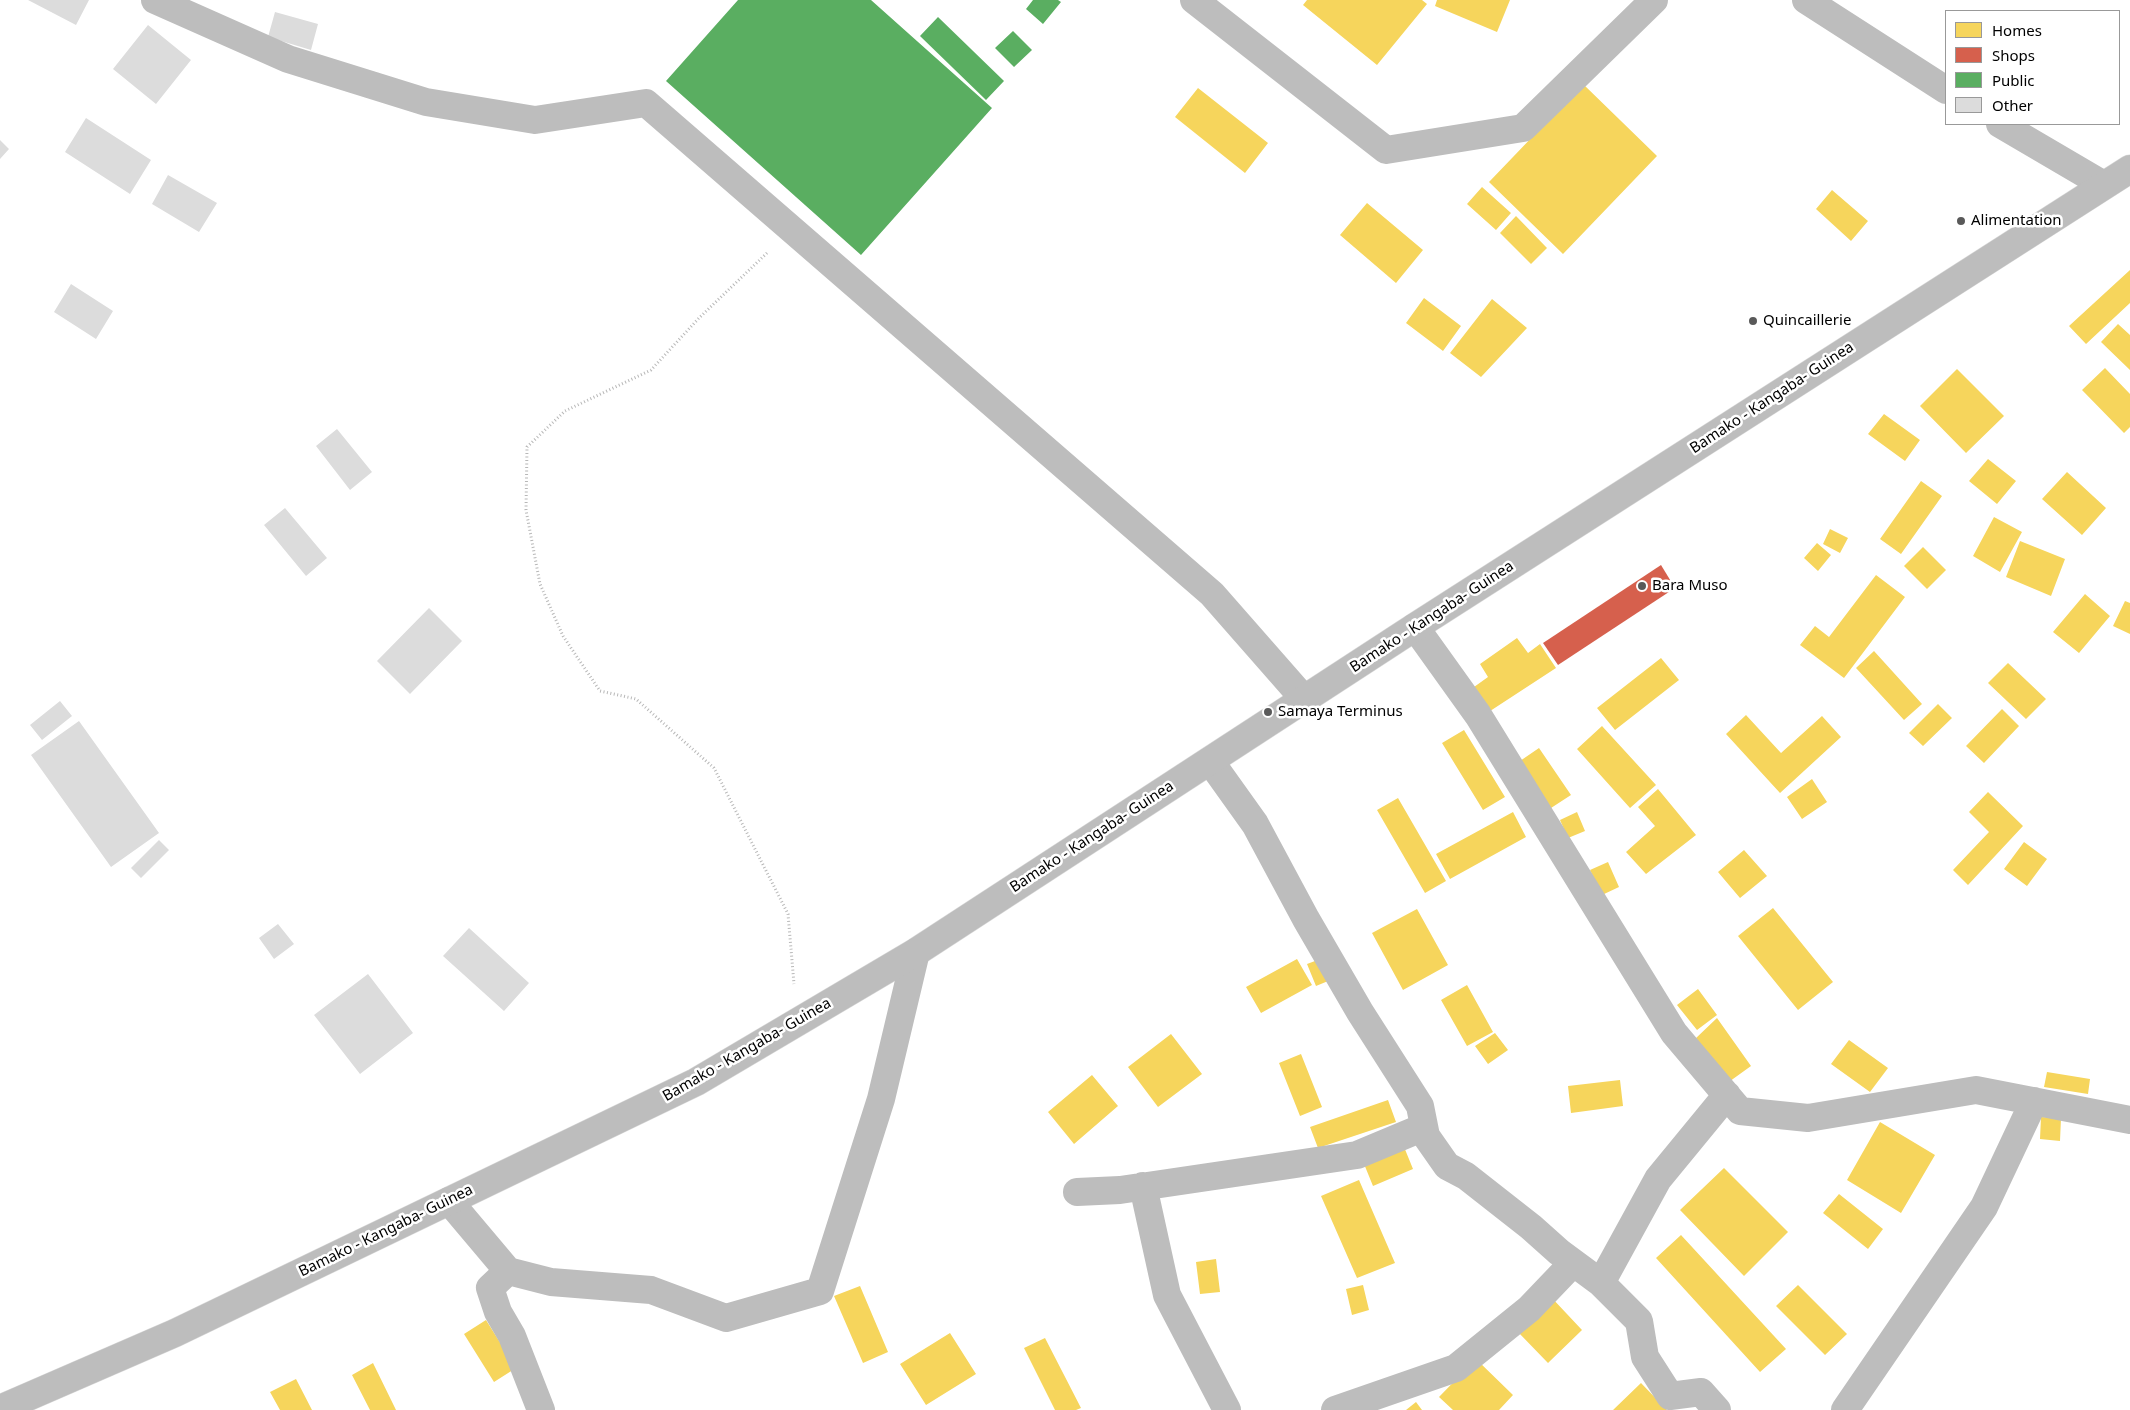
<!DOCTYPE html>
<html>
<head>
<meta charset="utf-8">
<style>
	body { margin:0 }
	#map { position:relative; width:2130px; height:1410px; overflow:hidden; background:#fff; font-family:"Noto Sans",sans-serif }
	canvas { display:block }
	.legend { position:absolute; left:1945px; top:10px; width:175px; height:115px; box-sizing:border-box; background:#fff; border:1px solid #999; margin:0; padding:6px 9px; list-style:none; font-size:15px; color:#000 }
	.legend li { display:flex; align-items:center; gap:10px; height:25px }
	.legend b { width:25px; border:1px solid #999 }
</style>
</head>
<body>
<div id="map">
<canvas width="2130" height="1410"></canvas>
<ul class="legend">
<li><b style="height:14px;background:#f6d55c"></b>Homes</li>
<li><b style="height:14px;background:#d6604d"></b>Shops</li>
<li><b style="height:14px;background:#5aae61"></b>Public</li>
<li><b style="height:14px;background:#dcdcdc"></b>Other</li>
</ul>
</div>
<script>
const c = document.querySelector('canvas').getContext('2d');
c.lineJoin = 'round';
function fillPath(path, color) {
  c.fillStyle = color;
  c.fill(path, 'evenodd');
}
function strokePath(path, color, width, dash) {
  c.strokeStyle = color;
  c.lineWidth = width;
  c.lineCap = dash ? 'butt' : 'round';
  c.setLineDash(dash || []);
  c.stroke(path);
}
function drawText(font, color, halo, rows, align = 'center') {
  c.font = font + ' "Noto Sans",sans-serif';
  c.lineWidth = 5;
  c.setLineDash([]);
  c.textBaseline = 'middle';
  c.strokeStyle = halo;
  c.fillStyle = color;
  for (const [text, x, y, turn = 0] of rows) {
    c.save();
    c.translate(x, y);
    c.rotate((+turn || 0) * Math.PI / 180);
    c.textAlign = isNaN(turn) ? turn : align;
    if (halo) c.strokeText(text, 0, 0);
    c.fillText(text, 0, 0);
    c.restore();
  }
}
fillPath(new Path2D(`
	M 1307,0 L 1422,0 L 1427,4 L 1377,65 L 1303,5 Z
	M 1437,0 L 1510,0 L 1497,32 L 1435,6 Z
	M 1583,84 L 1657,156 L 1563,254 L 1489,182 Z
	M 1198,88 L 1268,143 L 1245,173 L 1175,117 Z
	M 1482,187 L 1511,213 L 1496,230 L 1467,204 Z
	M 1832,190 L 1868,221 L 1851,241 L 1816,209 Z
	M 1367,203 L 1423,250 L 1396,283 L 1340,235 Z
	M 1516,216 L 1547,248 L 1531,264 L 1500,233 Z
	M 2130,270 L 2130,303 L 2086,344 L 2069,326 Z
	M 1424,298 L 1461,326 L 1443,351 L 1406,323 Z
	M 1492,299 L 1527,328 L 1481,377 L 1450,353 Z
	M 2118,324 L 2130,335 L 2130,370 L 2101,342 Z
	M 2105,368 L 2130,394 L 2130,427 L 2124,433 L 2082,390 Z
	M 1957,369 L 2004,416 L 1966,453 L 1920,406 Z
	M 1884,414 L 1920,440 L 1905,461 L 1868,434 Z
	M 1988,459 L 2016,481 L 1997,504 L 1969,481 Z
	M 2067,472 L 2106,508 L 2082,535 L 2042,499 Z
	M 1921,481 L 1942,496 L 1901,554 L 1880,539 Z
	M 1994,517 L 2022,532 L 2000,572 L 1973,556 Z
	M 1830,529 L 1848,538 L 1840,553 L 1823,544 Z
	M 2020,541 L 2065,559 L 2051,596 L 2006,577 Z
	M 1817,543 L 1831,555 L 1818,571 L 1804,558 Z
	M 1923,547 L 1946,570 L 1927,589 L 1904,566 Z
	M 1876,575 L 1905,597 L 1844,678 L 1800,645 L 1815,626 L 1829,637 Z
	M 2085,594 L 2110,616 L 2079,653 L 2053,632 Z
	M 2125,601 L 2130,603 L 2130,634 L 2113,626 Z
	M 1517,638 L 1528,653 L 1540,644 L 1556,668 L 1484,715 L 1467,692 L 1488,677 L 1480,664 Z
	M 1874,651 L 1922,704 L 1904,720 L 1856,668 Z
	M 1661,658 L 1679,680 L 1615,730 L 1597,708 Z
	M 2008,663 L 2046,699 L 2026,719 L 1988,683 Z
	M 1938,704 L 1952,718 L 1923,746 L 1909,733 Z
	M 2002,709 L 2019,726 L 1984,763 L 1966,746 Z
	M 1746,715 L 1781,753 L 1822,716 L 1841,737 L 1780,793 L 1726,734 Z
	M 1602,726 L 1656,785 L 1630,808 L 1577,749 Z
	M 1464,730 L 1505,797 L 1483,810 L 1442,743 Z
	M 1539,748 L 1571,795 L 1551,808 L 1520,761 Z
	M 1812,779 L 1827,802 L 1802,819 L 1787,797 Z
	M 1658,789 L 1696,835 L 1646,874 L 1626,852 L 1655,826 L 1638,807 Z
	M 1988,792 L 2023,826 L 1968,885 L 1953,870 L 1989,832 L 1969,812 Z
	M 1398,798 L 1446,881 L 1425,893 L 1377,810 Z
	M 1513,812 L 1526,837 L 1450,879 L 1436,854 Z
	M 1577,812 L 1585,831 L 1568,838 L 1560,820 Z
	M 2024,842 L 2047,859 L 2027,886 L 2004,869 Z
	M 1744,850 L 1767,876 L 1740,898 L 1718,872 Z
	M 1608,862 L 1619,887 L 1602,895 L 1590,870 Z
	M 1773,908 L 1833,982 L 1798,1010 L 1738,936 Z
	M 1417,909 L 1448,965 L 1403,990 L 1372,933 Z
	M 1323,958 L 1333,979 L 1316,986 L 1307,964 Z
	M 1297,959 L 1312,985 L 1261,1013 L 1246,987 Z
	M 1467,985 L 1493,1032 L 1467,1046 L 1441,1000 Z
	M 1698,989 L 1717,1015 L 1697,1030 L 1677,1005 Z
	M 1717,1018 L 1751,1066 L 1726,1084 L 1695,1039 Z
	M 1495,1033 L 1508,1050 L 1488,1064 L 1475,1046 Z
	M 1171,1034 L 1202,1074 L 1158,1107 L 1128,1067 Z
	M 1849,1040 L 1888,1068 L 1870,1092 L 1831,1064 Z
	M 1301,1054 L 1322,1107 L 1300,1116 L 1279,1063 Z
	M 2047,1072 L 2090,1079 L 2088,1094 L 2044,1087 Z
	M 1092,1075 L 1118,1106 L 1074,1144 L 1048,1112 Z
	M 1620,1080 L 1623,1106 L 1571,1113 L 1568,1086 Z
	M 1388,1100 L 1396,1122 L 1318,1148 L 1310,1127 Z
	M 2041,1117 L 2061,1118 L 2060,1141 L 2040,1139 Z
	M 1880,1122 L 1935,1155 L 1901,1213 L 1847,1180 Z
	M 1402,1142 L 1413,1169 L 1373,1186 L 1362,1159 Z
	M 1724,1168 L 1788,1232 L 1744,1276 L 1680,1210 Z
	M 1359,1180 L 1395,1263 L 1357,1278 L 1321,1196 Z
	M 1839,1194 L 1883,1229 L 1868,1249 L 1823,1213 Z
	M 1681,1235 L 1786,1349 L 1760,1372 L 1656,1258 Z
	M 1216,1259 L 1220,1292 L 1200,1294 L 1196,1262 Z
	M 1363,1285 L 1369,1310 L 1352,1315 L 1346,1289 Z
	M 1798,1285 L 1847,1334 L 1825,1355 L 1776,1306 Z
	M 860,1286 L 888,1352 L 863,1363 L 834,1296 Z
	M 1551,1297 L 1582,1330 L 1548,1363 L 1517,1331 Z
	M 486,1320 L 516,1368 L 494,1382 L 464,1334 Z
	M 950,1333 L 976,1374 L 926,1405 L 900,1364 Z
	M 1045,1338 L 1081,1408 L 1076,1410 L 1055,1410 L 1024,1348 Z
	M 1476,1359 L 1513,1395 L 1499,1410 L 1453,1410 L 1439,1397 Z
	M 373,1363 L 396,1410 L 370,1410 L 352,1375 Z
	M 296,1379 L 312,1410 L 280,1410 L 270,1392 Z
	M 1641,1383 L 1667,1410 L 1613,1410 Z
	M 1416,1402 L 1422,1410 L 1406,1410 Z`), '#f6d55c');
fillPath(new Path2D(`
	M 1661,565 L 1675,588 L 1558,665 L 1543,643 Z`), '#d6604d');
fillPath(new Path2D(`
	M 738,0 L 871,0 L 992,108 L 861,255 L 666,81 Z
	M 1033,0 L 1058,0 L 1061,2 L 1043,24 L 1026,9 Z
	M 938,17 L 1004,81 L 986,100 L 920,36 Z
	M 1013,31 L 1032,50 L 1014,67 L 995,48 Z`), '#5aae61');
fillPath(new Path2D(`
	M 28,0 L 89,0 L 76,25 Z
	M 275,12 L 318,24 L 311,50 L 268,37 Z
	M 148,25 L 191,60 L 156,104 L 113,69 Z
	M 86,118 L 151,160 L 130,194 L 65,152 Z
	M 0,140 L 9,149 L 0,159 Z
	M 168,175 L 217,203 L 199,232 L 152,204 Z
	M 71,284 L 113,311 L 96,339 L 54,312 Z
	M 337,429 L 372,472 L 350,490 L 316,446 Z
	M 285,508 L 327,558 L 306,576 L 264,525 Z
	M 429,608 L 462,641 L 410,694 L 377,661 Z
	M 60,701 L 72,716 L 42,740 L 30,725 Z
	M 79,721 L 159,833 L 111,867 L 31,755 Z
	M 159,840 L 169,850 L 141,878 L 131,868 Z
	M 278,924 L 294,944 L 274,959 L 259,938 Z
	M 469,928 L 529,983 L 504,1011 L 443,956 Z
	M 368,974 L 413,1033 L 360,1074 L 314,1015 Z`), '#dcdcdc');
const primary = new Path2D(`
	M 0,1409 L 175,1333 L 696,1082 L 916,952 L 1415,627 L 2130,169`);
strokePath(primary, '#dbdbdb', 29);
strokePath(new Path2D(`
	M 767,253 L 699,318 L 651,370 L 565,411 L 527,447 L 526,510 L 540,584 L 563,636 L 600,691 L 636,699 L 714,768 L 788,914 L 794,984`), '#b8b8b8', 3, [1, 2.5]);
strokePath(new Path2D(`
	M 155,0 L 288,59 L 426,102 L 535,120 L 646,103 L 1212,594 L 1305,700
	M 1194,0 L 1386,150 L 1523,128 L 1654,0
	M 1806,0 L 1946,90
	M 2000,124 L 2104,185
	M 1415,627 L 1478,715 L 1674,1033 L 1740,1111 L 1808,1118 L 1976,1090 L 2130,1120
	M 1210,761 L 1255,824 L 1306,919 L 1360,1012 L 1420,1106 L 1426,1136 L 1447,1166 L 1466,1176 L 1531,1227 L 1559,1252 L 1601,1283 L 1639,1321 L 1645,1357 L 1670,1396 L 1701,1392 L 1717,1410
	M 1143,1186 L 1167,1295 L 1227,1410
	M 1077,1192 L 1120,1190 L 1357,1155 L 1424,1127
	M 449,1201 L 508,1271 L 551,1282 L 651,1290 L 726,1318 L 820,1291 L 881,1099 L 916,952
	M 508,1271 L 490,1288 L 498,1312 L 512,1336 L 541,1410
	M 1601,1283 L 1658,1179 L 1727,1095
	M 1335,1410 L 1456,1368 L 1529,1309 L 1573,1263
	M 1845,1410 L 1984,1207 L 2034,1101`), '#bdbdbd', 28);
strokePath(primary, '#bdbdbd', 28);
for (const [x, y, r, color] of [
	[1961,221,5,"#595959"],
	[1753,321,5,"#595959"],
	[1642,586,5,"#595959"],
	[1268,712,5,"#595959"]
]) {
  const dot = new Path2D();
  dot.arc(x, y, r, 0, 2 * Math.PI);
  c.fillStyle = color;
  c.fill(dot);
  strokePath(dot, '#fff', 2);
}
drawText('15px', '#000', '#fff', [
	["Alimentation",1971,221],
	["Quincaillerie",1763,321],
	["Bara Muso",1652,586],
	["Samaya Terminus",1278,712]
], 'left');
drawText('15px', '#000', '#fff', [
	["Bamako - Kangaba- Guinea",1772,398,-33],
	["Bamako - Kangaba- Guinea",1432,617,-33],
	["Bamako - Kangaba- Guinea",1092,837,-33],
	["Bamako - Kangaba- Guinea",747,1050,-30],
	["Bamako - Kangaba- Guinea",386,1231,-26]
]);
</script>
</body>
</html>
